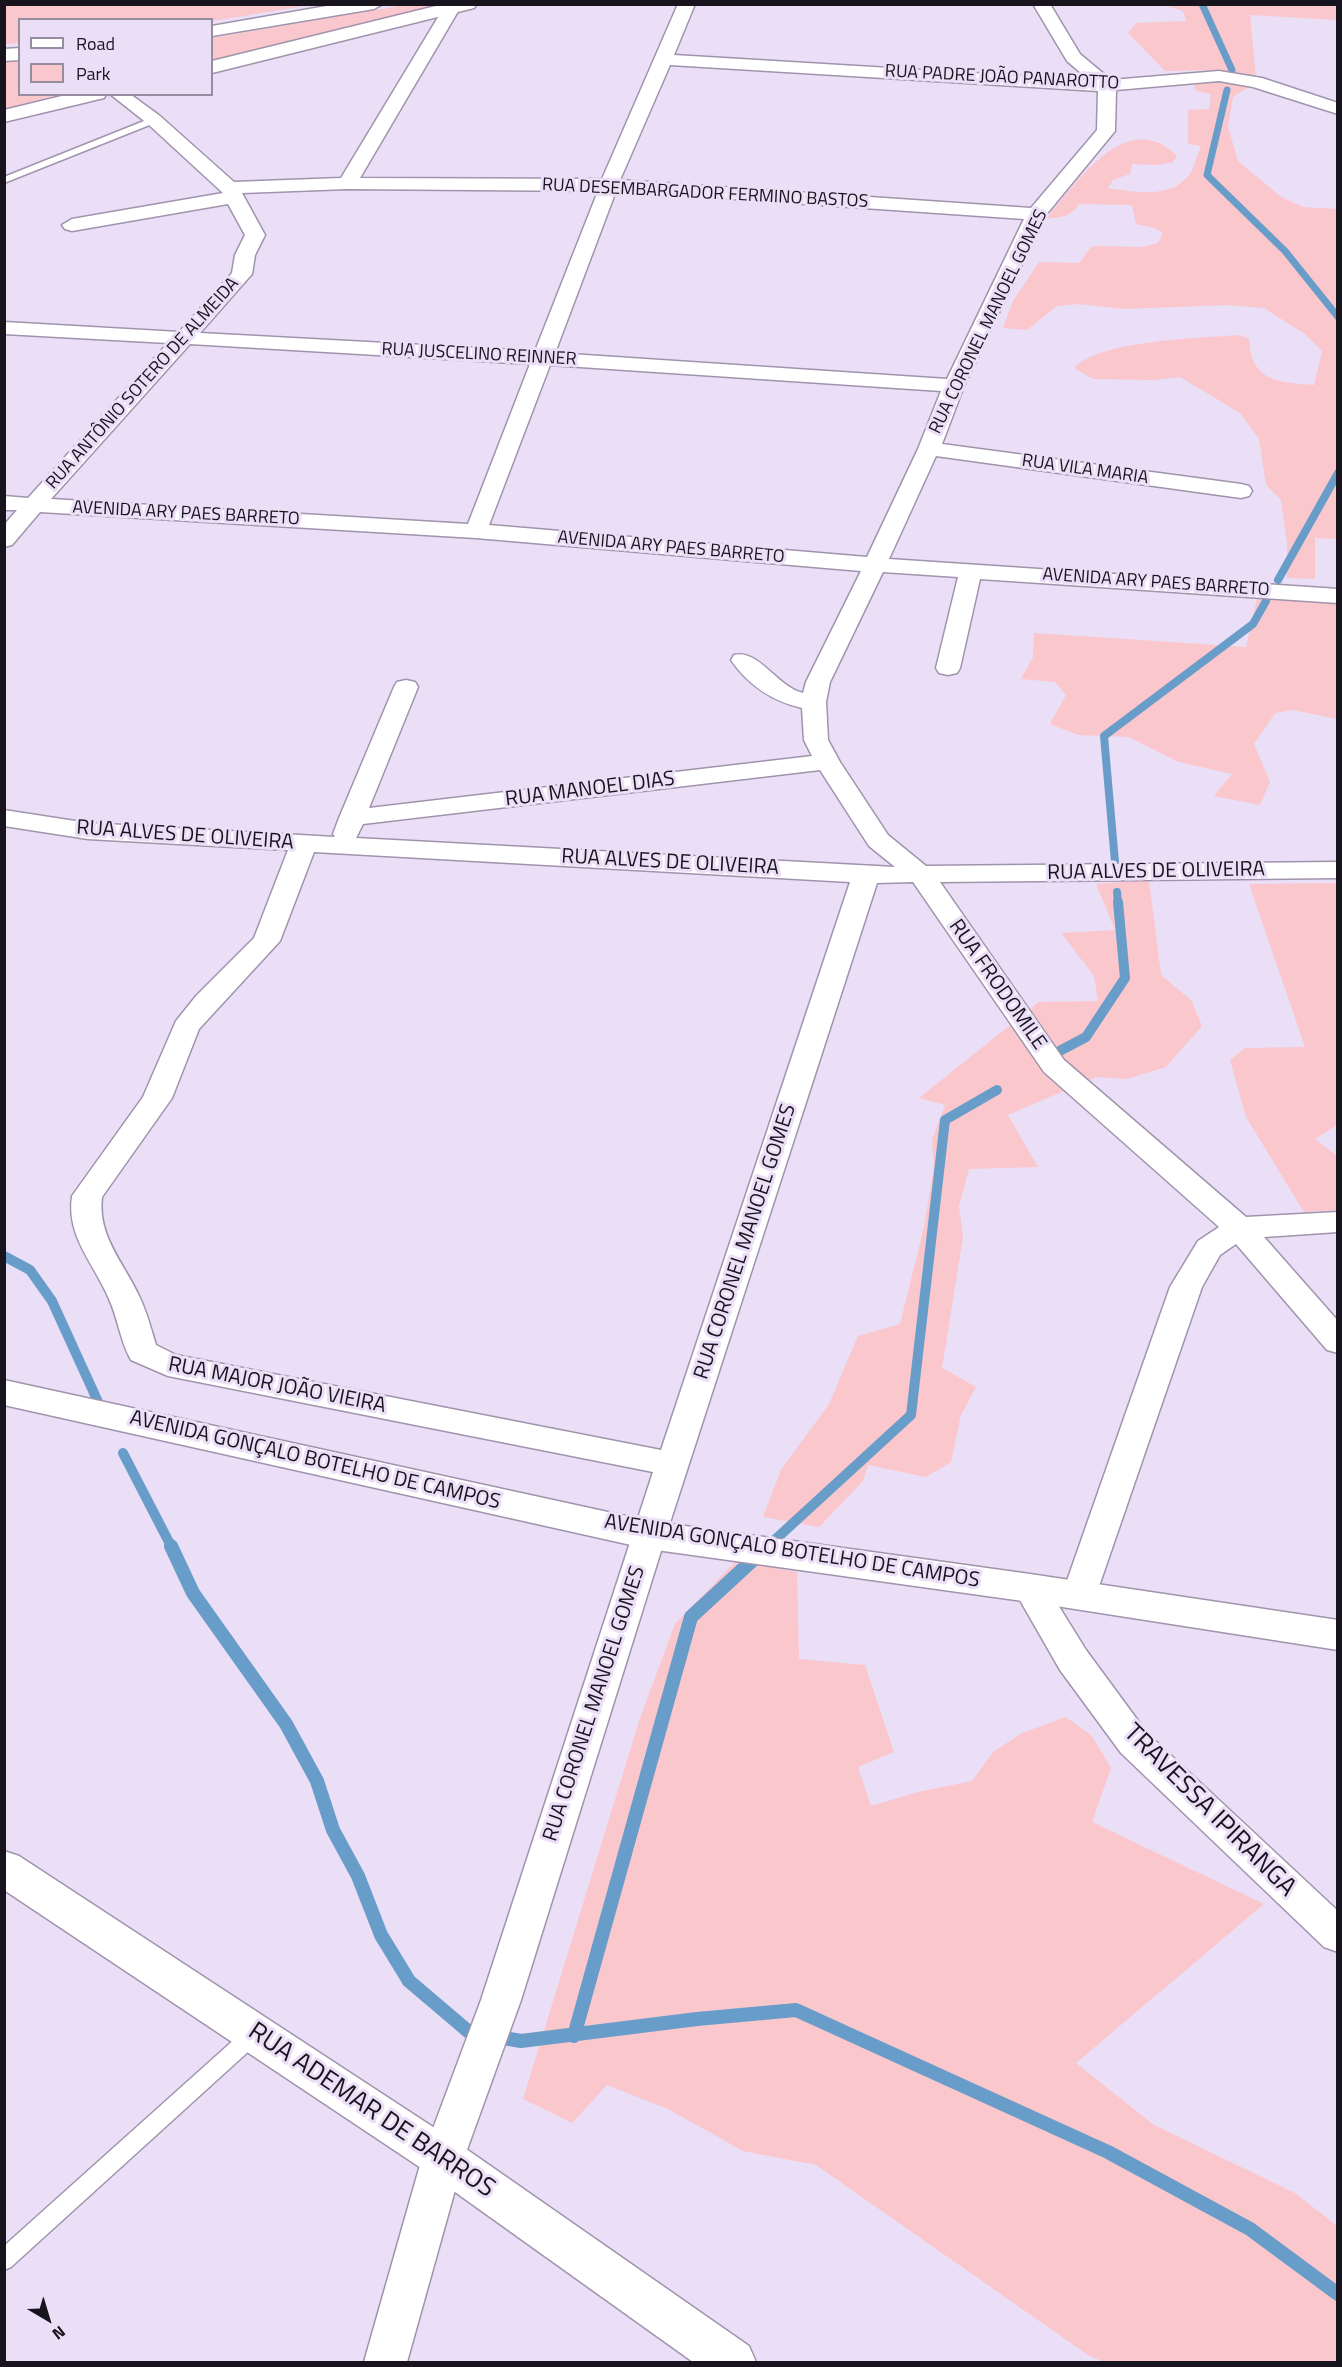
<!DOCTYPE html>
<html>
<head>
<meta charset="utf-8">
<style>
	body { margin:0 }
	#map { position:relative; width:1342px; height:2367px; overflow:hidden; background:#ebdef7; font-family:"Titillium Web",sans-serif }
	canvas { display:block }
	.frame { position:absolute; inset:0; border:6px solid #18141d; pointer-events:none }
	.legend { position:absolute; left:18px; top:18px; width:195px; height:78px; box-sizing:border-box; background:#ebdef7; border:2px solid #978da0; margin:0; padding:8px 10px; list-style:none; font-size:18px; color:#18141d }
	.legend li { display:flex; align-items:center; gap:12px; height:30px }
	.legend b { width:30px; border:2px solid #978da0 }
	.north { position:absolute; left:18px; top:2289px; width:60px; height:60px; -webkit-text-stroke:4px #ebdef7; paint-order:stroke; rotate:142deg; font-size:16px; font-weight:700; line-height:24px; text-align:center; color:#18141d }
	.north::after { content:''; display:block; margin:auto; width:21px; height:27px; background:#18141d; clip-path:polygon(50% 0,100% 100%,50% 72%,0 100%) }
</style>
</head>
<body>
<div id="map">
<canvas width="1342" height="2367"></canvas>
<div class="frame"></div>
<ul class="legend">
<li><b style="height:8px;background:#fff"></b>Road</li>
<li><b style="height:16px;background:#fac7cc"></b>Park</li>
</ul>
<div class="north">N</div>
</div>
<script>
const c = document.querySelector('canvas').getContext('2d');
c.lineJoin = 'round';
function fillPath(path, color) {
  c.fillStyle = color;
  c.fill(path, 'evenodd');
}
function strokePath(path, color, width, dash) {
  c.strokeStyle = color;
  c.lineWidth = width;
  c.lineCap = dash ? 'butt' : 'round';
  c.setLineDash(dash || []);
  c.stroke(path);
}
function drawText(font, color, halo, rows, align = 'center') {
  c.font = font + ' "Titillium Web",sans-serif';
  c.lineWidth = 6;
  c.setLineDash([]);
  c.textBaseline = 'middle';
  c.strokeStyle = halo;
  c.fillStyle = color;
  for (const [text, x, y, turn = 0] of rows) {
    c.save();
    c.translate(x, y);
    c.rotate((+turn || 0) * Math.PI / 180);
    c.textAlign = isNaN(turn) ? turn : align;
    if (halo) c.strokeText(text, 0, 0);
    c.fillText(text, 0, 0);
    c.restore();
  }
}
fillPath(new Path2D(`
	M 4,5 L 5,4 L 311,5 L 212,21 L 20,20 L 19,43 L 5,44 Z
	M 405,5 L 447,5 L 212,60 L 212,38 Z
	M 1164,5 L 1337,5 L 1337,20 L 1250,15 L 1256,77 C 1228,67 1194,71 1165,71 L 1128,33 L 1136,23 L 1186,21 L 1183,11 Z
	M 19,58 L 20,94 L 56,95 L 5,110 L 4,60 Z
	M 1221,80 L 1249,87 L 1233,97 L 1228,127 L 1238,161 L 1281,197 L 1303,207 L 1337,209 L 1337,539 L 1315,538 L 1315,579 L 1287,578 L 1287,543 L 1281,500 L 1266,485 L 1259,439 L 1240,413 L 1180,377 L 1155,380 L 1093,379 L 1074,368 C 1099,340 1202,338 1240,335 L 1249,339 C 1251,382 1278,382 1314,385 L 1322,351 L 1306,335 L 1264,308 L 1228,305 L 1123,309 L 1079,304 L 1057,306 L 1027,330 L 1003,328 L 1013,301 L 1039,262 L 1079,263 L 1092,246 L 1143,247 L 1158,243 L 1163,233 L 1154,228 L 1136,224 L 1132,205 L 1079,204 C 1072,217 1060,217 1046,219 C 1077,183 1126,106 1177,156 L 1173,162 L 1158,165 L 1132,164 L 1130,174 L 1113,180 L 1108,188 C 1134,192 1174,200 1191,172 C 1195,164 1198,154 1201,146 L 1188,144 L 1188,110 L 1209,109 L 1211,94 L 1196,91 L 1193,81 Z
	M 1258,594 L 1337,600 L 1337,719 L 1293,710 L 1275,713 L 1254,744 L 1270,782 L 1260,805 L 1214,796 L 1232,774 L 1179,762 L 1129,737 L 1078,735 L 1050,724 L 1066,695 L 1055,682 L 1021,679 L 1033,657 L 1034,633 L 1246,647 Z
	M 1149,880 L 1161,975 L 1191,1000 L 1202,1026 L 1166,1067 L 1127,1079 L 1096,1077 L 1008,1115 L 1038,1167 L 969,1169 L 959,1206 L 963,1237 L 942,1368 L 976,1387 L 961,1415 L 951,1462 L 926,1477 L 868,1465 L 863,1481 L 819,1527 L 763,1517 L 781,1470 L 829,1404 L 858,1336 L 900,1324 L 924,1227 L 934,1166 L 932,1140 L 945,1105 L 919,1098 L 1039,1002 L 1098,1001 L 1094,976 L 1061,933 L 1115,930 L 1096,884 Z
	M 1337,883 L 1337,1125 L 1315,1139 L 1337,1156 L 1337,1210 L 1304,1212 L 1246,1117 L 1230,1060 L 1245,1048 L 1305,1047 L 1249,884 Z
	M 736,1561 L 797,1572 L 799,1659 L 865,1665 L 894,1752 L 858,1767 L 871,1806 L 918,1792 L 972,1781 L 993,1752 L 1022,1733 L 1066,1717 L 1092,1736 L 1111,1768 L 1092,1822 L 1264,1904 L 1076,2063 L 1154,2125 L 1295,2193 L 1337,2226 L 1337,2362 L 1104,2362 L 1088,2355 L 816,2165 L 743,2151 L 668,2109 L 607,2085 L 572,2123 L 523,2099 L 640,1718 L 675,1624 Z`), '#fac7cc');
strokePath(new Path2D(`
	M 1202,4 L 1232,70
	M 1227,90 L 1207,175 L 1285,251 L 1338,317`), '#699dc9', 7);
strokePath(new Path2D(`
	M 1278,580 L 1338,473
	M 1115,862 L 1104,736 L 1253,624 L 1266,601
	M 1117,892 L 1118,904`), '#699dc9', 8);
strokePath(new Path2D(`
	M 1052,1055 L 1086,1037 L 1125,978 L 1118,902
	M 4,1256 L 30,1270 L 52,1301 L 99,1404
	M 123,1453 L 172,1548
	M 766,1548 L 911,1415 L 945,1120 L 997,1090`), '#699dc9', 10);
strokePath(new Path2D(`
	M 171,1546 L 193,1593 L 286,1724 L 317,1781 L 333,1830 L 358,1876 L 381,1935 L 409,1981 L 469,2032 L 521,2041 L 697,2019 L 796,2010 L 1108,2152 L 1250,2229 L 1338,2294
	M 574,2036 L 691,1617 L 768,1546`), '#699dc9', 14);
const lane = new Path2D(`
	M 154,117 L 158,120 L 157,122 L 4,183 L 4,177 Z
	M 253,2026 L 260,2029 L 263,2035 L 260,2041 L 11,2267 L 4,2270 L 4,2246 L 246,2029 Z`);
const street = new Path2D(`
	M 446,4 L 458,4 L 460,8 L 360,178 L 602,179 L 678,4 L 695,4 L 674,55 L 1089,80 L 1067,61 L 1033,4 L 1050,4 L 1080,54 L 1111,80 L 1219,71 L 1262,78 L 1338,103 L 1338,114 L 1253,87 L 1219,81 L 1116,90 L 1115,131 L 1045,216 L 964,386 L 942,444 L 1241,484 L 1249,486 L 1252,491 L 1249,496 L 1241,498 L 936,456 L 889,559 L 1338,589 L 1338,603 L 980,579 L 960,668 L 957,673 L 948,675 L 939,673 L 936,668 L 958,577 L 883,572 L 830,682 L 826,702 L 828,740 L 840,762 L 888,835 L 926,866 L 1338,862 L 1338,878 L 940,882 L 1064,1060 L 1246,1217 L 1338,1212 L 1338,1232 L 1264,1237 L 1338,1321 L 1338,1353 L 1327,1350 L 1236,1244 L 1220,1255 L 1202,1287 L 1096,1595 L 1091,1604 L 1079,1608 L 1067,1604 L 1062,1595 L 1170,1287 L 1198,1241 L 1219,1227 L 1044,1072 L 913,882 L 877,883 L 666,1535 L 521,2000 L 464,2158 L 407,2362 L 364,2362 L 422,2158 L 481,2000 L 653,1472 L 168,1376 L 131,1360 C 120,1341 118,1318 109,1299 C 94,1263 66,1237 72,1196 L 143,1097 L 176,1021 L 196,996 L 254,938 L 288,850 L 88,839 L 4,826 L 4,810 L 88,823 L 335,837 L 333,834 L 339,818 L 394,687 L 397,682 L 406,680 L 415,682 L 418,687 L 369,808 L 812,756 L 804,740 L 802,708 C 772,701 749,686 731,660 L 734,655 C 759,649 777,687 803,693 L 806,682 L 861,571 L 476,538 L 40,512 L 12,545 L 4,547 L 4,525 L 17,510 L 4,510 L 4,496 L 28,498 L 168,343 L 4,334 L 4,322 L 179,332 L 232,273 L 235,255 L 245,235 L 228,204 L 72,231 L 65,229 L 62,225 L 72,219 L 223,193 L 148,124 L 110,94 L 130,94 L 160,116 L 234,182 L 341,178 ZM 670,65 L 1098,91 L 1097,130 L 1031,208 L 620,180 ZM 347,189 L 598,191 L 535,351 L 200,333 L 252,274 L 255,255 L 265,235 L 242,193 ZM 616,191 L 1024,219 L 947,379 L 555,353 ZM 190,344 L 530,364 L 468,524 L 51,499 ZM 550,365 L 941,391 L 918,449 L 867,557 L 489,525 ZM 820,770 L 869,846 L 895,867 L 356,838 L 363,824 ZM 314,852 L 850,882 L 661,1450 L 176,1355 L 156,1345 C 151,1329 147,1312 139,1296 C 124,1263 97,1236 102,1197 L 172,1098 L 199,1029 L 280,941 Z
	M 1030,1575 L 1042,1579 L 1086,1650 L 1147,1733 L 1338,1911 L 1338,1952 L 1324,1947 L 1121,1753 L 1060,1670 L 1013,1588 L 1018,1579 Z`);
const secondary = new Path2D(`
	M 338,4 L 383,4 L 374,9 L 212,36 L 212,26 Z
	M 444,4 L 477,4 L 474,8 L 212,73 L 212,61 Z
	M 20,48 L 20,60 L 4,61 L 4,49 Z
	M 70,94 L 106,94 L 104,98 L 4,122 L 4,110 Z
	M 4,1380 L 649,1521 L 1030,1574 L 1338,1620 L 1338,1650 L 1030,1602 L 649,1549 L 4,1405 Z
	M 4,1851 L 19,1856 L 459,2144 L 749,2346 L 756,2362 L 693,2362 L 427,2172 L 4,1890 Z`);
strokePath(lane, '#a094ac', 3);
strokePath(street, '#a094ac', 3);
strokePath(secondary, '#a094ac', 3);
fillPath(lane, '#fff');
fillPath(street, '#fff');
fillPath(secondary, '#fff');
drawText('18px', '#18141d', '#ebdef7', [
	["RUA PADRE JOÃO PANAROTTO",1002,78,3],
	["RUA DESEMBARGADOR FERMINO BASTOS",705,194,3],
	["RUA CORONEL MANOEL GOMES",989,322,-64],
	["RUA JUSCELINO REINNER",479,355,3],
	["RUA ANTÔNIO SOTERO DE ALMEIDA",143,384,-48],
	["RUA VILA MARIA",1085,470,8],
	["AVENIDA ARY PAES BARRETO",186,514,3],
	["AVENIDA ARY PAES BARRETO",671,548,5],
	["AVENIDA ARY PAES BARRETO",1156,583,4]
]);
drawText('21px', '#18141d', '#ebdef7', [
	["RUA MANOEL DIAS",590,790,-7],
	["RUA ALVES DE OLIVEIRA",185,836,4],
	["RUA ALVES DE OLIVEIRA",670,863,3],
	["RUA ALVES DE OLIVEIRA",1156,872,-1],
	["RUA FRODOMILE",997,985,55],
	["RUA CORONEL MANOEL GOMES",746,1242,-72],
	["RUA MAJOR JOÃO VIEIRA",277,1386,11],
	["AVENIDA GONÇALO BOTELHO DE CAMPOS",315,1461,13],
	["AVENIDA GONÇALO BOTELHO DE CAMPOS",792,1552,9],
	["RUA CORONEL MANOEL GOMES",595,1704,-72]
]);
drawText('26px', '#18141d', '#ebdef7', [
	["TRAVESSA IPIRANGA",1209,1811,45],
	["RUA ADEMAR DE BARROS",371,2111,34]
]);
</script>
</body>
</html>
